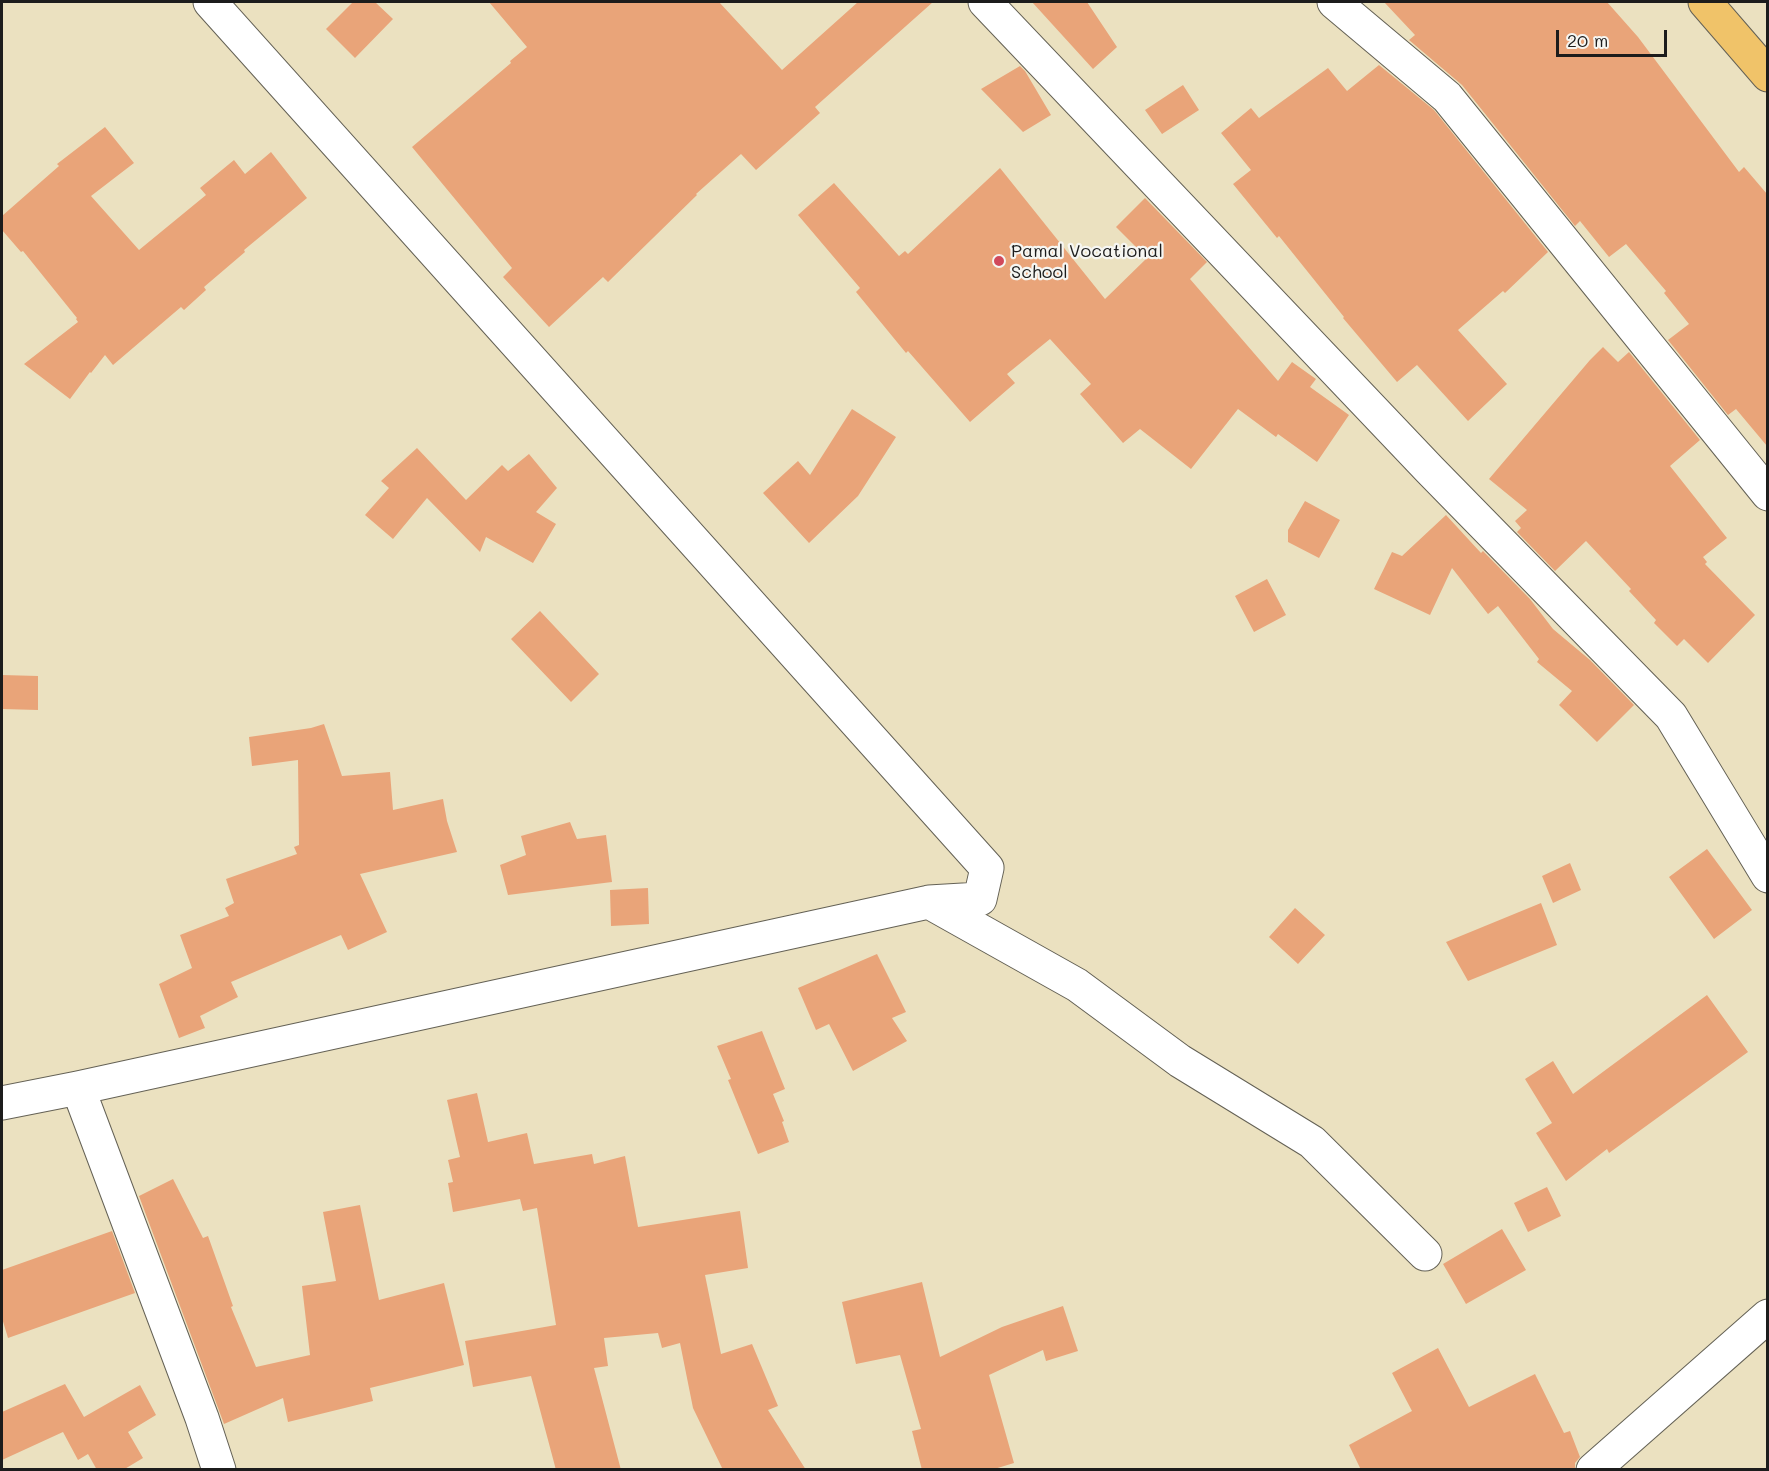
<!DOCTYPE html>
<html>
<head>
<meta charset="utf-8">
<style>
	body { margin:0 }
	#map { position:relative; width:1769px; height:1471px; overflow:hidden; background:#ebe1c0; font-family:Mali,sans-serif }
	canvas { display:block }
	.frame { position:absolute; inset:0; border:3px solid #1c1c1c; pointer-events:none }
	.scale { position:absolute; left:1556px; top:30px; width:111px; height:27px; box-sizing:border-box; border:3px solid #1c1c1c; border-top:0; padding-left:8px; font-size:18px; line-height:21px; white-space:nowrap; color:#1c1c1c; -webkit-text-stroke:4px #f6f6f2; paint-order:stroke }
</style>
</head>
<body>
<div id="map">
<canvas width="1769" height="1471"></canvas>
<div class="frame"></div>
<div class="scale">20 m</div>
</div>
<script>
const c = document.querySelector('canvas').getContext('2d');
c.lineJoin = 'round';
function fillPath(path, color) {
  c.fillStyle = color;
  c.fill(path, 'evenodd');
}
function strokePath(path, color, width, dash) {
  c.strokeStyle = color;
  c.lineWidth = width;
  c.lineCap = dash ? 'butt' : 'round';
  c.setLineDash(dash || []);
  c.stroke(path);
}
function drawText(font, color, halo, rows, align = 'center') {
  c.font = font + ' Mali,sans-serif';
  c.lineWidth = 4.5;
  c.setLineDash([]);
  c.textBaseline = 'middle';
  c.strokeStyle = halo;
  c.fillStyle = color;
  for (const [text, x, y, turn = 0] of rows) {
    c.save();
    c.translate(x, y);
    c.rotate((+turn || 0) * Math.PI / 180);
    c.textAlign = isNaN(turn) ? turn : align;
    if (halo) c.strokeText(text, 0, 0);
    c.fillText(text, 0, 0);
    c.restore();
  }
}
fillPath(new Path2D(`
	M 353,2 L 375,2 L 393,19 L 355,58 L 326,29 Z
	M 489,2 L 719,2 L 782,70 L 858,2 L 933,2 L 815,107 L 820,113 L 756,170 L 741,154 L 696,194 L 697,195 L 608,282 L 603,277 L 549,327 L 503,277 L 512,268 L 412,147 L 511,63 L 510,61 L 527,47 Z
	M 1032,2 L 1087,2 L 1117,47 L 1093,69 Z
	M 1384,2 L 1607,2 L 1638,37 L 1739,172 L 1744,167 L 1767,194 L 1767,446 L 1736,409 L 1728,415 L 1668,340 L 1689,324 L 1664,293 L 1666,291 L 1626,244 L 1609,257 L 1580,221 L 1575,226 L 1462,85 L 1409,40 L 1415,35 Z
	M 1379,65 L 1434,110 L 1548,252 L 1505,293 L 1503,291 L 1458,330 L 1507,384 L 1468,421 L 1417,365 L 1397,382 L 1343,318 L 1344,317 L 1279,236 L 1277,238 L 1233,184 L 1251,170 L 1221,133 L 1251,108 L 1259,118 L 1328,68 L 1347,91 Z
	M 1020,66 L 1025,71 L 1051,115 L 1023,132 L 981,89 Z
	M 1183,85 L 1199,110 L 1162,134 L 1145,110 Z
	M 105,127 L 134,163 L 91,196 L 139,250 L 206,195 L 200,188 L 234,160 L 245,174 L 271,152 L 307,198 L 244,250 L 245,252 L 204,287 L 206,290 L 184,310 L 181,307 L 113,365 L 105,355 L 91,373 L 90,372 L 70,399 L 24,364 L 78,322 L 76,319 L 77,318 L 23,251 L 21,252 L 2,230 L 2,216 L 59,166 L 57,164 Z
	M 1000,168 L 1105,299 L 1147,258 L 1116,227 L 1145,198 L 1207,262 L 1190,279 L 1278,381 L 1292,362 L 1316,379 L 1310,387 L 1349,415 L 1317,462 L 1278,434 L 1276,437 L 1238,409 L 1191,469 L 1140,429 L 1123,443 L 1080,394 L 1091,384 L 1050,339 L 1007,374 L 1015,383 L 970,422 L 908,351 L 906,353 L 856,292 L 860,288 L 798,215 L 834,183 L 899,256 L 905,251 L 908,254 Z
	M 1603,347 L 1618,362 L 1629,352 L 1700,440 L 1670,466 L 1727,538 L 1703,557 L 1707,562 L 1705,564 L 1755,615 L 1708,663 L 1684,639 L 1677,646 L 1654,623 L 1656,620 L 1629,591 L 1631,589 L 1586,541 L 1555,571 L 1517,532 L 1521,528 L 1515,521 L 1527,510 L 1489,479 L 1590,360 Z
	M 852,409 L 896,437 L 858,496 L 809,543 L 763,493 L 798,461 L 810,475 Z
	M 417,448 L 466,500 L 502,465 L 508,471 L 529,454 L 557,488 L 536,512 L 556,524 L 533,563 L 486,537 L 480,552 L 427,498 L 393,539 L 365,515 L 389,488 L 381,481 Z
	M 1305,501 L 1340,520 L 1319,558 L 1288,542 L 1288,530 Z
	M 1446,515 L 1481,553 L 1483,551 L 1530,599 L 1553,629 L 1590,660 L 1634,705 L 1597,742 L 1559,705 L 1572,691 L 1537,662 L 1539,659 L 1498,606 L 1488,614 L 1452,568 L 1430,615 L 1374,589 L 1392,552 L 1402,556 Z
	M 1267,579 L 1286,615 L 1254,632 L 1235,596 Z
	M 540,611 L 599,674 L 571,702 L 511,639 Z
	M 2,675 L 38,676 L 38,710 L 2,709 Z
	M 324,724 L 342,776 L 390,772 L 393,810 L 443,799 L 447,821 L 457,852 L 360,874 L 387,932 L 348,950 L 341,935 L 231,982 L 238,997 L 200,1016 L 205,1028 L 179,1038 L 159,984 L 192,968 L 180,935 L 229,916 L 225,908 L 234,903 L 226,879 L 297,854 L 294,847 L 299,845 L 298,760 L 252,766 L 249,737 L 311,728 Z
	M 570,822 L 577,839 L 606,835 L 612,882 L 508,895 L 500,865 L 526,855 L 521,836 Z
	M 1707,849 L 1752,910 L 1714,939 L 1669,877 Z
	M 1570,863 L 1581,890 L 1553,903 L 1542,876 Z
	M 648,888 L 649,924 L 611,926 L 610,890 Z
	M 1541,903 L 1557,945 L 1468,981 L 1446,942 Z
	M 1295,908 L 1325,935 L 1298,964 L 1269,937 Z
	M 877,954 L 906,1012 L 892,1018 L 907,1041 L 853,1071 L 829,1024 L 816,1030 L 798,988 Z
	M 1707,995 L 1748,1052 L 1609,1153 L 1607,1149 L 1566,1181 L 1536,1133 L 1552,1123 L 1525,1079 L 1553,1061 L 1573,1094 Z
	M 762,1031 L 785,1089 L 773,1094 L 784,1121 L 782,1122 L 789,1142 L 758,1154 L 728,1080 L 731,1079 L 717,1046 Z
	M 477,1093 L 488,1142 L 527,1133 L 534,1164 L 592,1154 L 594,1164 L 625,1156 L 638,1227 L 740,1211 L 748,1268 L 705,1275 L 721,1354 L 752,1344 L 778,1406 L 768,1410 L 806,1470 L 723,1470 L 693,1408 L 680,1343 L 662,1348 L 658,1333 L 604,1338 L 608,1366 L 594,1368 L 621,1470 L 556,1470 L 531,1376 L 473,1387 L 465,1341 L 556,1325 L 537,1208 L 523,1211 L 520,1199 L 453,1212 L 448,1183 L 453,1182 L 448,1160 L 460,1157 L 447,1100 Z
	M 173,1179 L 203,1238 L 208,1236 L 233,1306 L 231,1307 L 256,1367 L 310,1355 L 302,1286 L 336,1281 L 323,1212 L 360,1205 L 379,1300 L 444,1283 L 464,1365 L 370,1388 L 373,1401 L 288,1422 L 283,1398 L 224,1424 L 139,1196 Z
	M 1547,1187 L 1561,1216 L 1528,1232 L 1514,1203 Z
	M 1502,1229 L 1526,1270 L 1466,1304 L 1443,1264 Z
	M 112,1231 L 135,1293 L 8,1338 L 2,1318 L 2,1270 Z
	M 922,1282 L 940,1357 L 1002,1327 L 1063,1306 L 1078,1351 L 1046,1361 L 1043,1350 L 989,1375 L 1014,1463 L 991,1470 L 922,1470 L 912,1431 L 921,1429 L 900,1355 L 856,1364 L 842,1302 Z
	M 1438,1348 L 1469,1407 L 1535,1374 L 1564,1433 L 1570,1431 L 1580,1457 L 1575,1463 L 1575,1470 L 1361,1470 L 1349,1445 L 1412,1411 L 1392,1373 Z
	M 65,1384 L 84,1417 L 140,1385 L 156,1415 L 128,1432 L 143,1458 L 123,1470 L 97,1470 L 88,1454 L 78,1460 L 63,1432 L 2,1460 L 2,1412 Z`), '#e9a479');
const minor = new Path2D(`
	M 210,2 L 987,868 L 980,899 L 929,902 L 1077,985 L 1180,1061 L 1312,1142 L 1425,1254
	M 985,2 L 1430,470 L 1671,716 L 1768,876
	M 1334,2 L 1447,97 L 1768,494
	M 78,1088 L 202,1418 L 219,1470
	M 2,1103 L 78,1088 L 929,902
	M 1593,1470 L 1768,1316`);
const major = new Path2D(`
	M 1705,2 L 1768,75`);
strokePath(minor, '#646155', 35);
strokePath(major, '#646155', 35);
strokePath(minor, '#fff', 33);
strokePath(major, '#f0c369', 33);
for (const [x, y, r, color] of [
	[999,261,6,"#d1495b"]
]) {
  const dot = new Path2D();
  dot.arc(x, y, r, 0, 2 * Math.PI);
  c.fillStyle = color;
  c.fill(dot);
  strokePath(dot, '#f6f6f2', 2);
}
drawText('18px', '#1c1c1c', '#f6f6f2', [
	["Pamal Vocational",1011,251],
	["School",1011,272]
], 'left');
</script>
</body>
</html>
